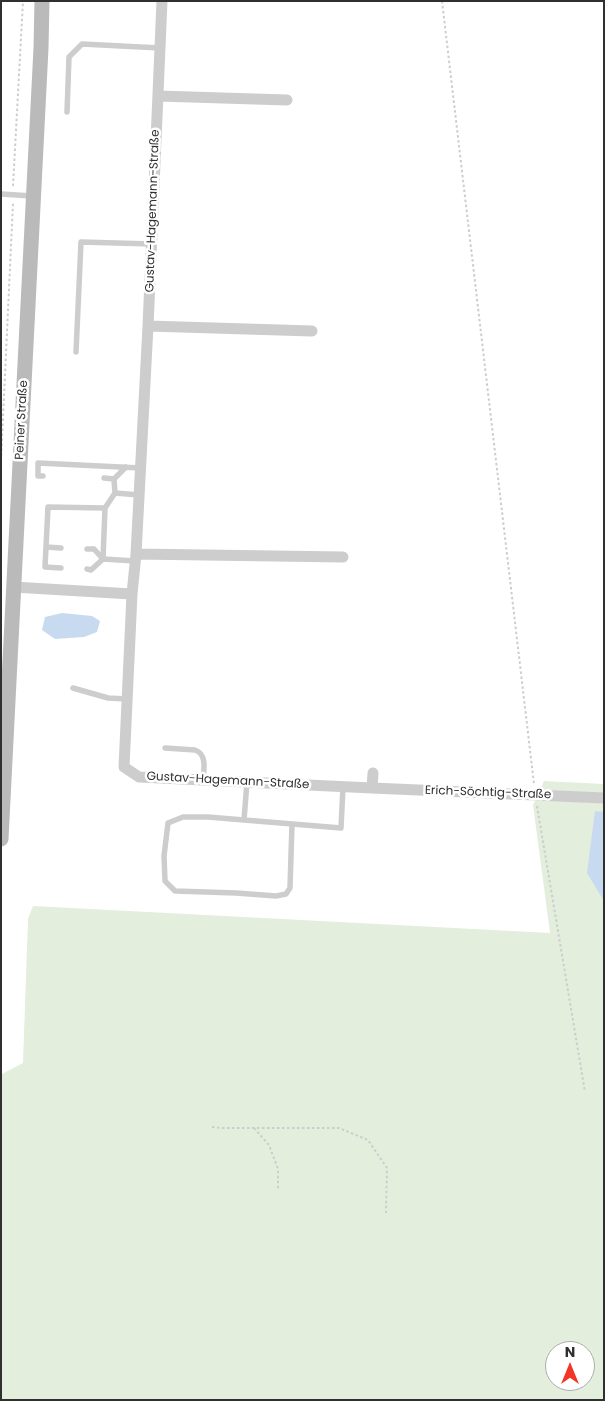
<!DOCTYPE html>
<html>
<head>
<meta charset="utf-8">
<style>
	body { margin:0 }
	#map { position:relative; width:605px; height:1401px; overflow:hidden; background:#fff; font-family:Poppins,sans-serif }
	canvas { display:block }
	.frame { position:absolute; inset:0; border:2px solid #303030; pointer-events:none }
	.north { position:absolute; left:545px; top:1341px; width:50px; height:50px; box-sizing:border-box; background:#fff; border:1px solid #acacac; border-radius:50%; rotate:0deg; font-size:14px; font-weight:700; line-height:20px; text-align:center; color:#303030 }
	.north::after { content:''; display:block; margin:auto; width:18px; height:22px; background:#f23526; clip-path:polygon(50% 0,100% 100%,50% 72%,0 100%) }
</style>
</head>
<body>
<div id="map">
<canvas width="605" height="1401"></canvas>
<div class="frame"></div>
<div class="north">N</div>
</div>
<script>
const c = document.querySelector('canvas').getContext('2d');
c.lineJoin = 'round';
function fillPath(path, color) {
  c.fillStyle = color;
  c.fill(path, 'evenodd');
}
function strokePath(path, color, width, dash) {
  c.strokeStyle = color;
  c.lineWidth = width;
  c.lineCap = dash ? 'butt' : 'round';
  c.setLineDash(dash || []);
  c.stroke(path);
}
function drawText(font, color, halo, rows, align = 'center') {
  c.font = font + ' Poppins,sans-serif';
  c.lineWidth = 5;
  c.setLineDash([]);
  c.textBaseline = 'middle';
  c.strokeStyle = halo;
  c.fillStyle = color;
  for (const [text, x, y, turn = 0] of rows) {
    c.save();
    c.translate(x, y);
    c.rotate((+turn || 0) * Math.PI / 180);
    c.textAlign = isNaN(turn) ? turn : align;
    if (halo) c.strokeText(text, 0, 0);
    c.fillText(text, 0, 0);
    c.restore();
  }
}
fillPath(new Path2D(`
	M 544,781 L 604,784 L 604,1400 L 1,1400 L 2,1074 L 23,1063 L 28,919 L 33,906 L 550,933 L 533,805 ZM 555,1351 L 585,1351 L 585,1381 L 555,1381 Z`), '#e3eedc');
fillPath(new Path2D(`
	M 62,613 L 92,616 L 100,621 L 97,632 L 84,637 L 55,639 L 42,630 L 45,617 Z
	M 595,811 L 604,812 L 604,901 L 587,873 Z`), '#c7daef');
strokePath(new Path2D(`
	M 442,1 L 534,784
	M 13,186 L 23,1
	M 1,461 L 13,203
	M 537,806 L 585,1092
	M 212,1127 L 223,1128 L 339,1128 L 368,1140 L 387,1168 L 386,1213
	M 254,1128 L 269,1145 L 278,1169 L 278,1190`), '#cdcdcd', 2, [2.5, 2.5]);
strokePath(new Path2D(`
	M 67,112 L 69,57 L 82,44 L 160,48
	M 1,194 L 32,196
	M 76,352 L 81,242 L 152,244
	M 43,476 L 38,476 L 38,463 L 141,468
	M 104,478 L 114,479
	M 115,493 L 114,479 L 126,467
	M 46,547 L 61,548
	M 87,549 L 94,549 L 103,559
	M 103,559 L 105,508
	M 61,568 L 45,567 L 48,507 L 105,508 L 115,493 L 139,495
	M 87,569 L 91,570 L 103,559 L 135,561
	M 73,688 L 108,698 L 127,699
	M 165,748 L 195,750 C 207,754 204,769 203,780
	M 247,782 L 244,820 L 341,828 L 343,787
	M 244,820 L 208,817 L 183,817 L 168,823 L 164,856 L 165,881 L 175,891 L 236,893 L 276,896 L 286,894 L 290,888 L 292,824`), '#cdcdcd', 5.5);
strokePath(new Path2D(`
	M 158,96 L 287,100
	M 148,326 L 312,331
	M 136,554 L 343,557
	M 13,587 L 132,594 L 124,767 L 139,777 L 372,788 L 373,773
	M 132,594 L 136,554 L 148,326 L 162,1
	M 372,788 L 604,798`), '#cdcdcd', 11);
strokePath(new Path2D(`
	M 1,839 L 41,48 L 42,1`), '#bababa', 15);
drawText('12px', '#303030', '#fff', [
	["Gustav-Hagemann-Straße",153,211,-88],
	["Peiner Straße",22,420,-87],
	["Gustav-Hagemann-Straße",228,781,3],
	["Erich-Söchtig-Straße",488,793,2]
]);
</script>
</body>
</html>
